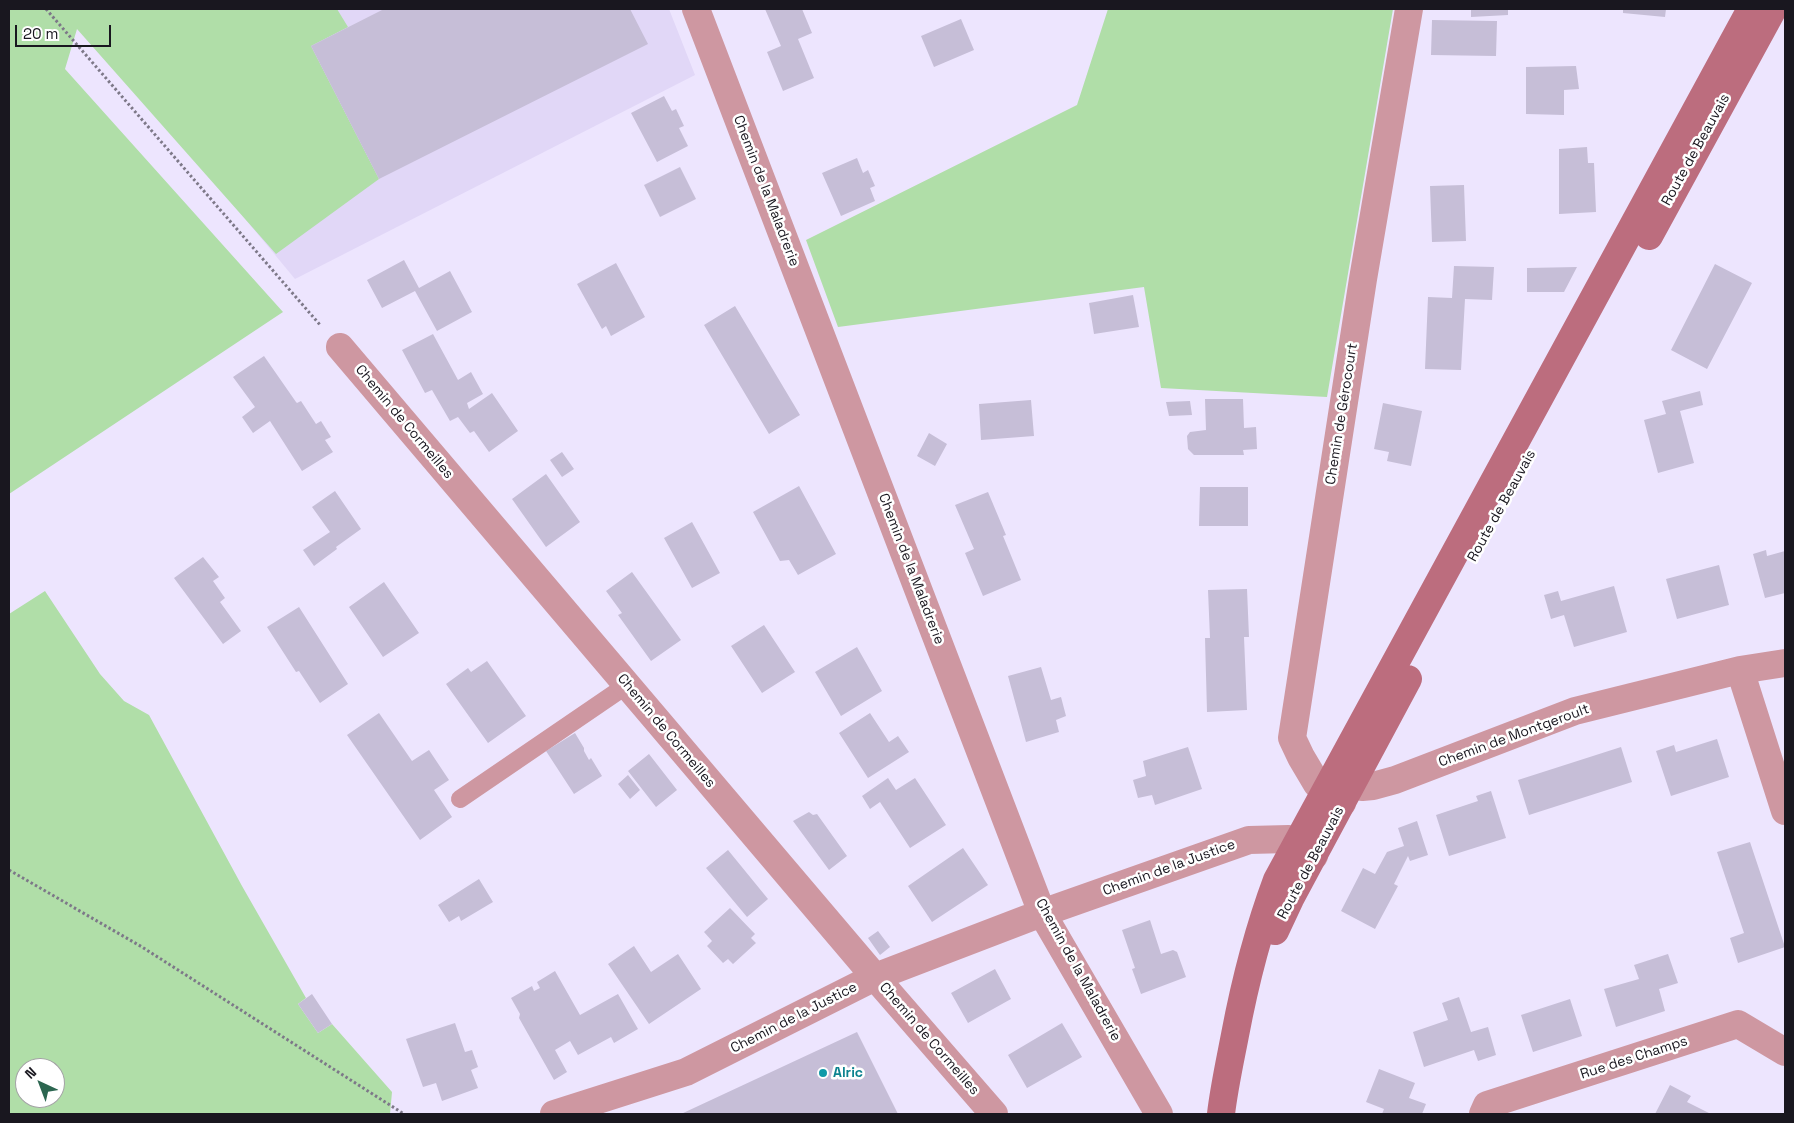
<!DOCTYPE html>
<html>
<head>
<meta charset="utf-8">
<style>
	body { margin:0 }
	#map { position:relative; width:1794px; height:1123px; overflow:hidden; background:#ede5fe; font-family:"Space Grotesk",sans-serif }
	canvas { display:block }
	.frame { position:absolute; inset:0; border:10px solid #19171f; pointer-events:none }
	.north { position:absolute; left:15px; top:1058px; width:50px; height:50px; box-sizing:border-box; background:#fff; border:1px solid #a3a2a5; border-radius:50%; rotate:317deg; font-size:14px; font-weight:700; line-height:20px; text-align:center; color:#19171f }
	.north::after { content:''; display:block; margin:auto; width:18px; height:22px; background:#2c6650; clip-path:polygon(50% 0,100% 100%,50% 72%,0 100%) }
	.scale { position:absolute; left:15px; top:25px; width:96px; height:22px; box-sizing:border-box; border:2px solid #19171f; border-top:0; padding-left:6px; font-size:15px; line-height:18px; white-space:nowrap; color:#19171f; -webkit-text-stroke:4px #fff; paint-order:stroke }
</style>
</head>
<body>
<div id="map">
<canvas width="1794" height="1123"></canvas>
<div class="frame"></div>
<div class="north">N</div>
<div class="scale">20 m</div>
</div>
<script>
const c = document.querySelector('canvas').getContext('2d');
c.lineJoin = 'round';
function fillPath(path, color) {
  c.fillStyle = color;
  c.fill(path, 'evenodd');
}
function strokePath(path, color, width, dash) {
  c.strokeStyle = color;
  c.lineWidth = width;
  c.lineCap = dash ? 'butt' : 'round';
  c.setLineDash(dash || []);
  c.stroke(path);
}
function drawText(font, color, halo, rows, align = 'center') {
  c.font = font + ' "Space Grotesk",sans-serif';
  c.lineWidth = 5;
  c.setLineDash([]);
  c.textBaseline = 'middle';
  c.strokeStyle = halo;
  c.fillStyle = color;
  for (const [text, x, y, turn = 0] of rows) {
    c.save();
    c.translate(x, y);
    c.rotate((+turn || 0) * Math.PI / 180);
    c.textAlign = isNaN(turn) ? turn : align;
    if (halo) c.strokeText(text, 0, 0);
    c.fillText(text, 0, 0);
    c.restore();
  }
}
fillPath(new Path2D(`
	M 71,9 L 669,9 L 695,75 L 295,279 Z`), '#e1d7f7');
fillPath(new Path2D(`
	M 9,9 L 337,9 L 348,27 L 311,46 L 379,179 L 276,254 L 77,29 L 65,69 L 283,312 L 9,494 Z
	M 1108,9 L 1393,9 L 1327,397 L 1161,388 L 1144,287 L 838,327 L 806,240 L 1077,105 Z
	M 45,591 L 100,674 L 124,701 L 149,715 L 242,886 L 306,998 L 298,1004 L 318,1033 L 332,1024 L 392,1092 L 390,1114 L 9,1114 L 9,614 ZM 25,1068 L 55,1068 L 55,1098 L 25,1098 Z`), '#b0dea8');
fillPath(new Path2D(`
	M 384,9 L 630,9 L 648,44 L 379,179 L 311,46 Z
	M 765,9 L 802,9 L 812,33 L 798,39 L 814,78 L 783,91 L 767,52 L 781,46 Z
	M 1471,9 L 1508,9 L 1508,15 L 1471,17 Z
	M 1623,9 L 1666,9 L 1665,17 L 1623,13 Z
	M 961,19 L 974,50 L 934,67 L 921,36 Z
	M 1432,20 L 1497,21 L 1496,56 L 1431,55 Z
	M 1576,66 L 1579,89 L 1564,90 L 1564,115 L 1526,114 L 1526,67 Z
	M 664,96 L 672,111 L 676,109 L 684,126 L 679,128 L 688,146 L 657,162 L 631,113 Z
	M 1587,147 L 1588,163 L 1594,163 L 1596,212 L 1559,214 L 1559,149 Z
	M 857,158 L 863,173 L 868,170 L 875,186 L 870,188 L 875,201 L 841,216 L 822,173 Z
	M 680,167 L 696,199 L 660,217 L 644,185 Z
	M 1464,185 L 1466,241 L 1432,242 L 1430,186 Z
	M 404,260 L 419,288 L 450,271 L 472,312 L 437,331 L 415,291 L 382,308 L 367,280 Z
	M 616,263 L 645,317 L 611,336 L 606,326 L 602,329 L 577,284 Z
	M 1715,264 L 1752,283 L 1707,369 L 1671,350 Z
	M 1454,266 L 1494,267 L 1492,300 L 1465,299 L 1461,370 L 1425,369 L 1428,297 L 1452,298 Z
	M 1577,267 L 1564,292 L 1527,292 L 1527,268 Z
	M 1133,295 L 1139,327 L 1094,334 L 1089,303 Z
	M 735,306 L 800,415 L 769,434 L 704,325 Z
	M 433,334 L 458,380 L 471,372 L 483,394 L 467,403 L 469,409 L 492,393 L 518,431 L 489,452 L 474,431 L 470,433 L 458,417 L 450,421 L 432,390 L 425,393 L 402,350 Z
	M 264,356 L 296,402 L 297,403 L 301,401 L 316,424 L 321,421 L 331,437 L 325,440 L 333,452 L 302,471 L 270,421 L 253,433 L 242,417 L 255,407 L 233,377 Z
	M 1700,391 L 1703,405 L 1680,411 L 1694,463 L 1658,473 L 1644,420 L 1666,414 L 1662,401 Z
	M 1205,399 L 1243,399 L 1244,428 L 1256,427 L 1257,449 L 1243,450 L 1244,455 L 1194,455 L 1188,449 L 1187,436 L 1190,432 L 1206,430 Z
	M 1031,400 L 1034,436 L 981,440 L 979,404 Z
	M 1190,401 L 1192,415 L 1169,416 L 1166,402 Z
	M 1383,403 L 1422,411 L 1411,466 L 1387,461 L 1389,452 L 1374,449 Z
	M 929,433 L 947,444 L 935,466 L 917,456 Z
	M 562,452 L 574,469 L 562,477 L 550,460 Z
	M 546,474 L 580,522 L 546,547 L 512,499 Z
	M 799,486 L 836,554 L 798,575 L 789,560 L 780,561 L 753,512 Z
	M 1200,487 L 1248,487 L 1248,526 L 1199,526 Z
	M 335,491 L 361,529 L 336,547 L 337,549 L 314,566 L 303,550 L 330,532 L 312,507 Z
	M 988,492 L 1006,535 L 1003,536 L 1021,580 L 983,596 L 965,553 L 974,549 L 955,505 Z
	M 692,522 L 720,573 L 692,588 L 664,538 Z
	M 1766,550 L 1767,556 L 1785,551 L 1785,593 L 1765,598 L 1753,554 Z
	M 203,557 L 219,577 L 213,581 L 225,598 L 220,602 L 241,631 L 223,644 L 174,578 Z
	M 1719,565 L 1729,605 L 1677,619 L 1666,579 Z
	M 632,572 L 681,640 L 651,661 L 618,615 L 622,613 L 606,591 Z
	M 384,582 L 419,633 L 383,657 L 349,607 Z
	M 1614,586 L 1627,632 L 1574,647 L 1564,615 L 1551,619 L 1544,595 L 1558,591 L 1561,601 Z
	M 1247,589 L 1249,637 L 1244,637 L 1247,710 L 1207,712 L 1205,638 L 1210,638 L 1208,590 Z
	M 299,607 L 348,684 L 320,703 L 299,671 L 296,672 L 267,627 Z
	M 764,625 L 795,672 L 762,693 L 731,646 Z
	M 857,647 L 882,691 L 841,716 L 815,672 Z
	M 487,661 L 526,716 L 488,743 L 446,684 L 468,668 L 471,672 Z
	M 1041,667 L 1051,700 L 1061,697 L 1066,716 L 1056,720 L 1059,732 L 1026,742 L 1008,676 Z
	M 379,713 L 412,761 L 429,750 L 449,780 L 434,790 L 452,817 L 420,840 L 347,735 Z
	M 870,713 L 889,742 L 898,736 L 909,752 L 868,778 L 839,733 Z
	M 575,733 L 584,748 L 584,751 L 589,760 L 591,758 L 602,776 L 574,794 L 546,751 Z
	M 1717,739 L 1729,777 L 1671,796 L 1656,751 L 1674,745 L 1676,752 Z
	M 1188,747 L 1202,789 L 1155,805 L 1152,795 L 1138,798 L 1133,780 L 1146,776 L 1143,761 Z
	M 1621,747 L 1632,782 L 1529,815 L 1518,780 Z
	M 649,754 L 677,790 L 656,807 L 628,771 Z
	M 628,775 L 640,790 L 630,799 L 618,784 Z
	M 888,778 L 896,790 L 915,778 L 946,825 L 910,848 L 880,802 L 870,809 L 862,796 Z
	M 1491,791 L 1506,838 L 1449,856 L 1436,815 L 1478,801 L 1476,796 Z
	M 809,812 L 813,815 L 817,814 L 847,856 L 829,870 L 793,821 Z
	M 1417,821 L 1428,855 L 1410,861 L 1408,856 L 1394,884 L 1398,886 L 1375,929 L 1341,911 L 1363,868 L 1375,874 L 1387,852 L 1404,846 L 1398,828 Z
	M 1750,842 L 1785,947 L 1738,963 L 1730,938 L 1744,933 L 1717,852 Z
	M 963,848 L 988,885 L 932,922 L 908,886 Z
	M 728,850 L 768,899 L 747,917 L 706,868 Z
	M 479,879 L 493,902 L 461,921 L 459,916 L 449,922 L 438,905 Z
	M 730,908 L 755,934 L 751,938 L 756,943 L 733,964 L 728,959 L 723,963 L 707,946 L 712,941 L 704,932 Z
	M 1150,920 L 1161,954 L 1173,950 L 1177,952 L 1186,977 L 1141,994 L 1132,969 L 1135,968 L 1122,930 Z
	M 878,931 L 890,947 L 880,955 L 868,938 Z
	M 634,946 L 651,972 L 678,954 L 701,989 L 649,1024 L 608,964 Z
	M 1668,954 L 1678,983 L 1659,989 L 1665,1011 L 1616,1027 L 1604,989 L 1639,979 L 1634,965 Z
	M 995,969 L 1011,999 L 968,1023 L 951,993 Z
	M 555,971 L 580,1015 L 618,994 L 638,1029 L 614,1043 L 611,1037 L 578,1055 L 570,1041 L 555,1050 L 567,1072 L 554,1080 L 519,1018 L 520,1014 L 511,998 L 532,986 L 534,991 L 540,988 L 537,982 Z
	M 312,994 L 332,1024 L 318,1033 L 298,1004 Z
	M 1459,997 L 1471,1032 L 1488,1027 L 1496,1055 L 1478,1061 L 1474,1050 L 1424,1067 L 1413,1032 L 1448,1020 L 1442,1003 Z
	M 1570,999 L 1582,1036 L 1533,1052 L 1521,1015 Z
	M 455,1023 L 465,1052 L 472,1050 L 478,1067 L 471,1070 L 478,1088 L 442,1101 L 436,1083 L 423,1087 L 406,1039 Z
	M 1062,1023 L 1082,1057 L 1027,1088 L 1008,1055 Z
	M 857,1032 L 898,1114 L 681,1114 Z
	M 1379,1069 L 1415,1083 L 1409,1098 L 1426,1104 L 1422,1114 L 1382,1114 L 1384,1109 L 1366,1102 Z
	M 1670,1085 L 1691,1096 L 1687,1102 L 1711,1114 L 1655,1114 Z`), '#c6bed7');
strokePath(new Path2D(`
	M 46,9 L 321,326
	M 9,870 L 142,947 L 404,1114`), '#7d7888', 3, [2.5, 2.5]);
strokePath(new Path2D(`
	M 460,799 L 627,685`), '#ce97a1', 18);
strokePath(new Path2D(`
	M 696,9 L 1042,913 L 1159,1114
	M 340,347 L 875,977 L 994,1114
	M 1740,670 L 1785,811
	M 1334,776 L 1362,787 L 1373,786 L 1395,780 L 1575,711 L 1740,670 L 1785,663
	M 1342,803 L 1317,784 L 1301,757 L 1292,738 L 1363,279 L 1409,9
	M 554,1114 L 686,1072 L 875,977 L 1042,913 L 1249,840 L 1289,839 L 1314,856
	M 1483,1114 L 1487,1105 L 1738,1024 L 1785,1052`), '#ce97a1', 28);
strokePath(new Path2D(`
	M 1649,236 L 1773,9
	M 1275,931 L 1290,899 L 1408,679
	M 1221,1114 C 1224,1088 1230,1061 1235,1035 C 1245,982 1258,931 1277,880 L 1751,9`), '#bc6d7e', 28);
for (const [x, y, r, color] of [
	[823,1073,5,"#0f9aa8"]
]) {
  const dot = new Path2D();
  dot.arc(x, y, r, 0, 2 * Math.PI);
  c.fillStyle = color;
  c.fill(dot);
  strokePath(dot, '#fff', 2);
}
drawText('14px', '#19171f', '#fff', [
	["Route de Beauvais",1696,150,-61],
	["Chemin de la Maladrerie",766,191,69],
	["Chemin de Gérocourt",1342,414,-81],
	["Chemin de Cormeilles",404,422,50],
	["Route de Beauvais",1502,506,-61],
	["Chemin de la Maladrerie",911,569,69],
	["Chemin de Cormeilles",666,731,50],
	["Chemin de Montgeroult",1514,736,-20],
	["Route de Beauvais",1311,863,-62],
	["Chemin de la Justice",1169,868,-20],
	["Chemin de la Maladrerie",1078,970,61],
	["Chemin de la Justice",794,1018,-27],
	["Chemin de Cormeilles",929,1039,49],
	["Rue des Champs",1634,1058,-18]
]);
drawText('bold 14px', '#0d838f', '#fff', [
	["Alric",833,1073]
], 'left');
</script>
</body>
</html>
